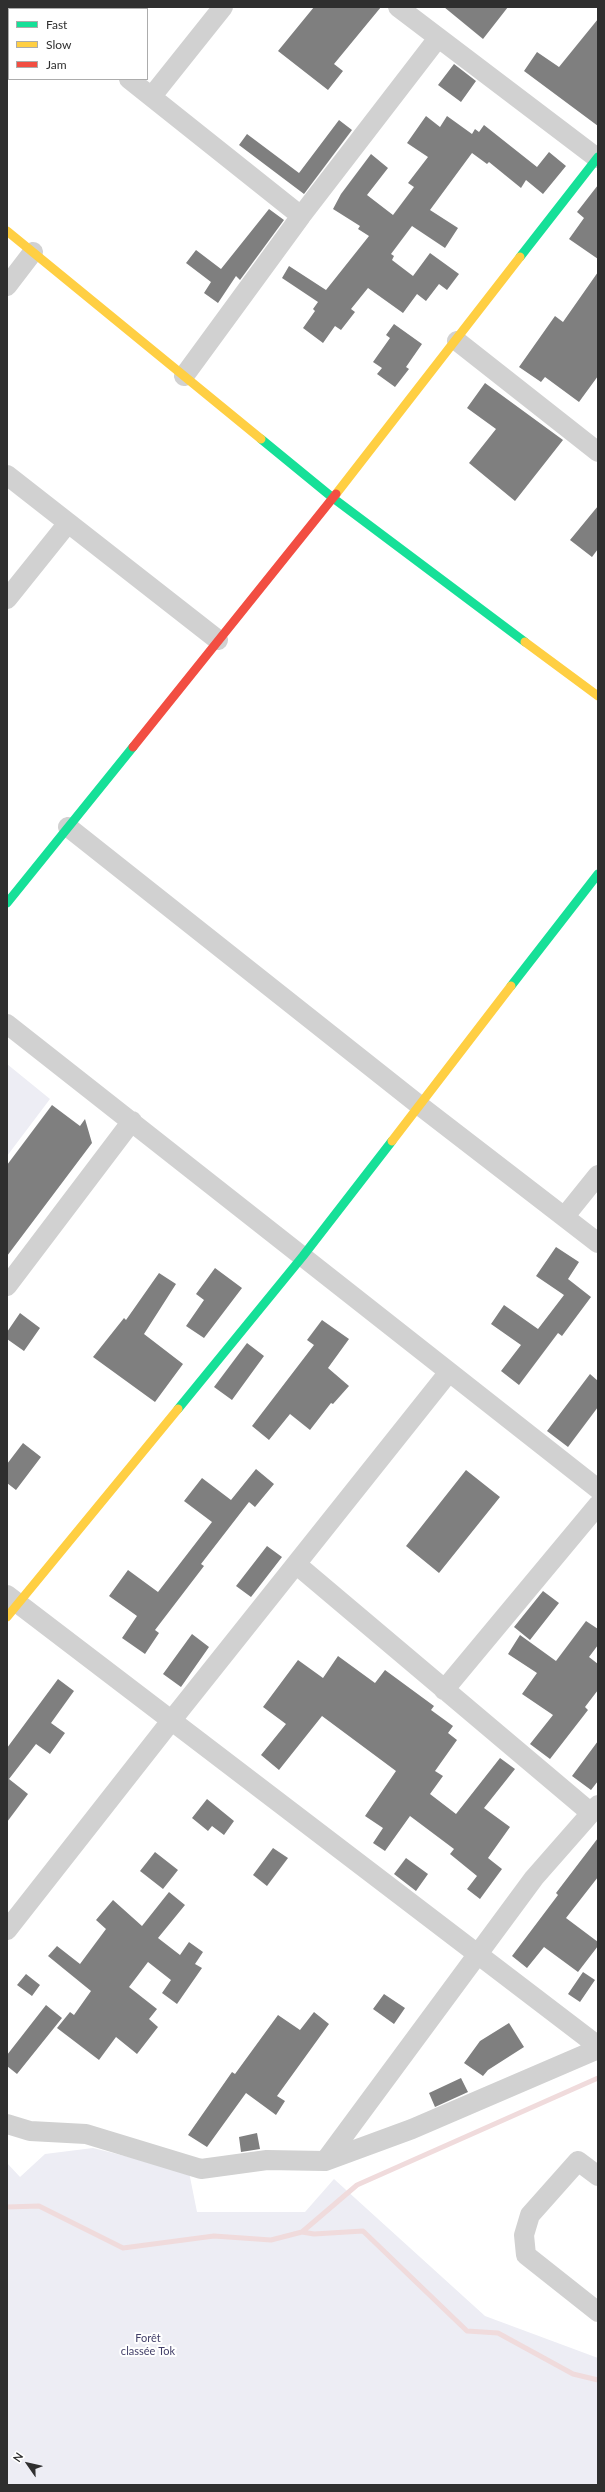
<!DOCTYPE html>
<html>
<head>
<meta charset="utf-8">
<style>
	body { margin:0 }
	#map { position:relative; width:605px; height:2492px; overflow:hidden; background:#fff; font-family:Lato,sans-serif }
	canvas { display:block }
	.frame { position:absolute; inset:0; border:8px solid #2f2f2f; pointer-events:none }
	.legend { position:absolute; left:8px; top:8px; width:140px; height:72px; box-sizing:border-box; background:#fff; border:1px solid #acacac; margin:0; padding:5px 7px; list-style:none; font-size:12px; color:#2f2f2f }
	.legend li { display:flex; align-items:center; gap:8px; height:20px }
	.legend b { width:20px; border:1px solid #acacac }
	.north { position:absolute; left:8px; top:2444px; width:40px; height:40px; -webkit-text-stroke:3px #fff; paint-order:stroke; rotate:304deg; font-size:11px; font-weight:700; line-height:16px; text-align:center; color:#2f2f2f }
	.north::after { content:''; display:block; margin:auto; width:14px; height:18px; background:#2f2f2f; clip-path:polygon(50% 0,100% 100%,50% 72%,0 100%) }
</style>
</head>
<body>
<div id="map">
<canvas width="605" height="2492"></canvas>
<div class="frame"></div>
<ul class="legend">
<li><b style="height:5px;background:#16e098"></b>Fast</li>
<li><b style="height:5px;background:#ffcf43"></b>Slow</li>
<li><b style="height:5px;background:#f24e42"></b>Jam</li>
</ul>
<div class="north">N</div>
</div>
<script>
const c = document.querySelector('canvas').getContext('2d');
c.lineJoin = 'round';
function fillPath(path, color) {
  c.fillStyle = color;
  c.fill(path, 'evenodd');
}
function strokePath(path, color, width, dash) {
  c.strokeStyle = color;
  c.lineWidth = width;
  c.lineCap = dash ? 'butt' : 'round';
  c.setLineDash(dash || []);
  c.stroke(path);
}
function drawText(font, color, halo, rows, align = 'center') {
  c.font = font + ' Lato,sans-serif';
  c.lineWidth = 4;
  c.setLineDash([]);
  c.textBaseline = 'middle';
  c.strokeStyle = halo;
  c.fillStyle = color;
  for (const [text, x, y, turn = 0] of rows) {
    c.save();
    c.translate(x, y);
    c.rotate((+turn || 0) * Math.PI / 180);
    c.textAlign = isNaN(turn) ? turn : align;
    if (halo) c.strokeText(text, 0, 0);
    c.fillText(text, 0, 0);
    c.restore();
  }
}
fillPath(new Path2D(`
	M 7,1064 L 50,1099 L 7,1156 Z
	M 93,2148 L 189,2172 L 197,2212 L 305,2212 L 334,2179 L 485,2316 L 598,2358 L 598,2485 L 7,2485 L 7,2163 L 20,2177 L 45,2154 Z`), '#ededf4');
strokePath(new Path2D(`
	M 7,2207 L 39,2206 L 123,2248 L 214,2236 L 271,2240 L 302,2232 L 314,2234 L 363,2231 L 467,2331 L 498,2333 L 573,2374 L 598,2380
	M 302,2232 L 357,2185 L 598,2078`), '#f0dbdc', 5);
fillPath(new Path2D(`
	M 314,7 L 381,7 L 334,64 L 343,71 L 328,90 L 278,51 Z
	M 444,7 L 508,7 L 483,39 Z
	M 598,19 L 598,126 L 524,71 L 537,52 L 559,67 Z
	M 454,64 L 476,81 L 461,102 L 438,85 Z
	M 426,116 L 440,127 L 447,116 L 472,134 L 475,129 L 479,132 L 484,125 L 537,167 L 549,152 L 566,166 L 543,194 L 526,180 L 521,188 L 489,162 L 487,164 L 472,153 L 430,210 L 458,228 L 445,248 L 412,226 L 391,254 L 394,256 L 392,260 L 413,276 L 430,253 L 459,274 L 447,290 L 439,284 L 426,301 L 417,294 L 403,313 L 368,288 L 351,309 L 355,312 L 341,330 L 335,326 L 323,343 L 303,328 L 315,311 L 313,309 L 318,302 L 282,278 L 289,266 L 326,290 L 369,236 L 358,229 L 360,226 L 333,209 L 341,194 L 371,154 L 388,168 L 367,195 L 393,215 L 414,187 L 408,183 L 428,157 L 407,143 Z
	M 339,120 L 352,130 L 304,194 L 239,145 L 247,134 L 299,173 Z
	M 598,185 L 598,259 L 569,239 L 584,218 L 577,212 Z
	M 269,209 L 284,220 L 240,280 L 236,276 L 218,303 L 204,293 L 211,282 L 186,263 L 196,250 L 221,269 Z
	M 598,272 L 598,376 L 579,402 L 545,377 L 541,382 L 519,367 L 555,316 L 563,322 Z
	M 394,324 L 422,344 L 406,367 L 409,369 L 395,387 L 377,374 L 382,368 L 373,362 L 390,338 L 386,335 Z
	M 485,383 L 563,440 L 515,501 L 469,463 L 496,429 L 467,408 Z
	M 598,506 L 598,549 L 592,557 L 570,540 Z
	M 52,1105 L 80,1126 L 85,1119 L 92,1143 L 7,1256 L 7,1165 Z
	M 556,1247 L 579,1262 L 568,1279 L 591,1297 L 562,1336 L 558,1333 L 519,1385 L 501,1371 L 521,1345 L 491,1324 L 504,1305 L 538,1329 L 564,1295 L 536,1276 Z
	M 215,1268 L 242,1288 L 204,1338 L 186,1326 L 204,1300 L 196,1294 Z
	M 159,1273 L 176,1284 L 144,1334 L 183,1364 L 155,1402 L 93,1357 L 124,1318 L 126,1320 Z
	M 20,1313 L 40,1328 L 24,1351 L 7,1339 L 7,1332 Z
	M 322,1320 L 349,1339 L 328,1368 L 349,1386 L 333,1404 L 331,1403 L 310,1430 L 290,1414 L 269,1440 L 252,1426 L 314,1345 L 307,1340 Z
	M 247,1343 L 264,1356 L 232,1400 L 214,1387 Z
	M 590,1374 L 598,1381 L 598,1407 L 568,1447 L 547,1431 Z
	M 23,1443 L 41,1457 L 16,1490 L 7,1483 L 7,1464 Z
	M 256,1469 L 274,1484 L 255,1507 L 249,1502 L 201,1564 L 204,1566 L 155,1630 L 159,1633 L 145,1654 L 122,1638 L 137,1616 L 109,1596 L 128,1570 L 158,1592 L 212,1522 L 184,1501 L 202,1478 L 231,1500 Z
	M 466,1470 L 500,1497 L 439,1573 L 406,1546 Z
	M 267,1546 L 282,1557 L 251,1597 L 236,1586 Z
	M 543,1591 L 559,1603 L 530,1640 L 514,1627 Z
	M 586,1621 L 598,1629 L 598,1645 L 589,1657 L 598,1664 L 598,1690 L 585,1707 L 588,1710 L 550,1759 L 530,1744 L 553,1715 L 522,1694 L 537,1673 L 508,1654 L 520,1635 L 556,1661 Z
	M 192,1634 L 209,1647 L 181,1687 L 163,1674 Z
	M 338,1656 L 375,1683 L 385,1670 L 434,1706 L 431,1710 L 453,1726 L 448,1733 L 457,1740 L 435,1771 L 443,1776 L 430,1794 L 456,1814 L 500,1758 L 515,1769 L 484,1808 L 510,1827 L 488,1858 L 502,1869 L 480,1899 L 467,1889 L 477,1876 L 450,1854 L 454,1849 L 410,1816 L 385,1851 L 373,1843 L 383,1828 L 365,1816 L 396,1771 L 322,1716 L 279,1770 L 261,1755 L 286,1724 L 263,1707 L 298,1660 L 323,1678 Z
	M 58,1679 L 74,1691 L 51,1723 L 65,1733 L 50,1754 L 36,1744 L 9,1779 L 28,1794 L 7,1822 L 7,1748 Z
	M 598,1741 L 598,1781 L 591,1790 L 572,1776 Z
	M 207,1799 L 234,1821 L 224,1835 L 212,1826 L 208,1831 L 192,1818 Z
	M 598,1838 L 598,1877 L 566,1918 L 598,1942 L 598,1946 L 578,1972 L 544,1947 L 527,1968 L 512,1956 L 558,1895 L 556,1893 Z
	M 273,1848 L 288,1858 L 267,1886 L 253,1875 Z
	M 155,1852 L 178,1870 L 163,1889 L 140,1871 Z
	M 406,1858 L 428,1874 L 416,1891 L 394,1874 Z
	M 169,1892 L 185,1905 L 158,1938 L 180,1955 L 189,1942 L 203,1952 L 195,1964 L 202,1968 L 177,2004 L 162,1993 L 171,1980 L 148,1962 L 129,1987 L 157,2009 L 149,2019 L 158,2027 L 137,2054 L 116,2037 L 99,2060 L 57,2028 L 70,2012 L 74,2015 L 91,1991 L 48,1956 L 57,1946 L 80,1964 L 106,1929 L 96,1920 L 113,1900 L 142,1926 Z
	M 583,1972 L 595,1980 L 580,2002 L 568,1994 Z
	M 26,1974 L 40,1985 L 32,1996 L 17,1985 Z
	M 384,1994 L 405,2008 L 394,2024 L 373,2009 Z
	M 46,2005 L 62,2018 L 17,2074 L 7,2066 L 7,2055 Z
	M 314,2012 L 329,2024 L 277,2096 L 285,2101 L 276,2115 L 246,2093 L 207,2147 L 188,2135 L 232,2072 L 235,2074 L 278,2015 L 300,2030 Z
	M 509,2023 L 524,2047 L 488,2070 L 483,2076 L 464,2063 L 480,2041 Z
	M 461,2078 L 468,2092 L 435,2107 L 429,2093 Z
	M 257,2133 L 260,2149 L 241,2152 L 239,2137 Z`), '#7f7f7f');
strokePath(new Path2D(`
	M 36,7 L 38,9
	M 398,7 L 597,158
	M 129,79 L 301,216
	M 152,96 L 223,7
	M 7,286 L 33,252
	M 457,341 L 598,452
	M 184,376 L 301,216 L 438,38
	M 7,475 L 218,640
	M 7,599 L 68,523
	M 68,827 L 419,1105 L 598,1243
	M 7,1024 L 598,1489
	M 565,1216 L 598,1175
	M 7,1286 L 132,1121
	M 296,1564 L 591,1813
	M 7,1595 L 598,2046
	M 444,1690 L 598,1505
	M 7,1930 L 171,1721 L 449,1372
	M 7,2124 L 30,2131 L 86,2134 L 201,2169 L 267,2160 L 325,2161 L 412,2129 L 598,2049
	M 325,2161 L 534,1878 L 598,1805
	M 598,2176 L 578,2161 L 530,2215 L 524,2235 L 526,2255 L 598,2312`), '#d1d1d1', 20);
strokePath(new Path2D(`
	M 520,257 L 598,157
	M 261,439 L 333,498 L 525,642
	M 7,903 L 133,747
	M 511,986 L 598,874
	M 178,1409 L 303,1256 L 392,1141`), '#16e098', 9);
strokePath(new Path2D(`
	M 7,231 L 261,439
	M 336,494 L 520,257
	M 525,642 L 598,696
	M 392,1141 L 511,986
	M 7,1617 L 178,1409`), '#ffcf43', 9);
strokePath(new Path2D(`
	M 133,747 L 336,494`), '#f24e42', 9);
drawText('11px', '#423f68', '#fff', [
	["Forêt",148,2338],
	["classée Tok",148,2351]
]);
</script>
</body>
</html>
